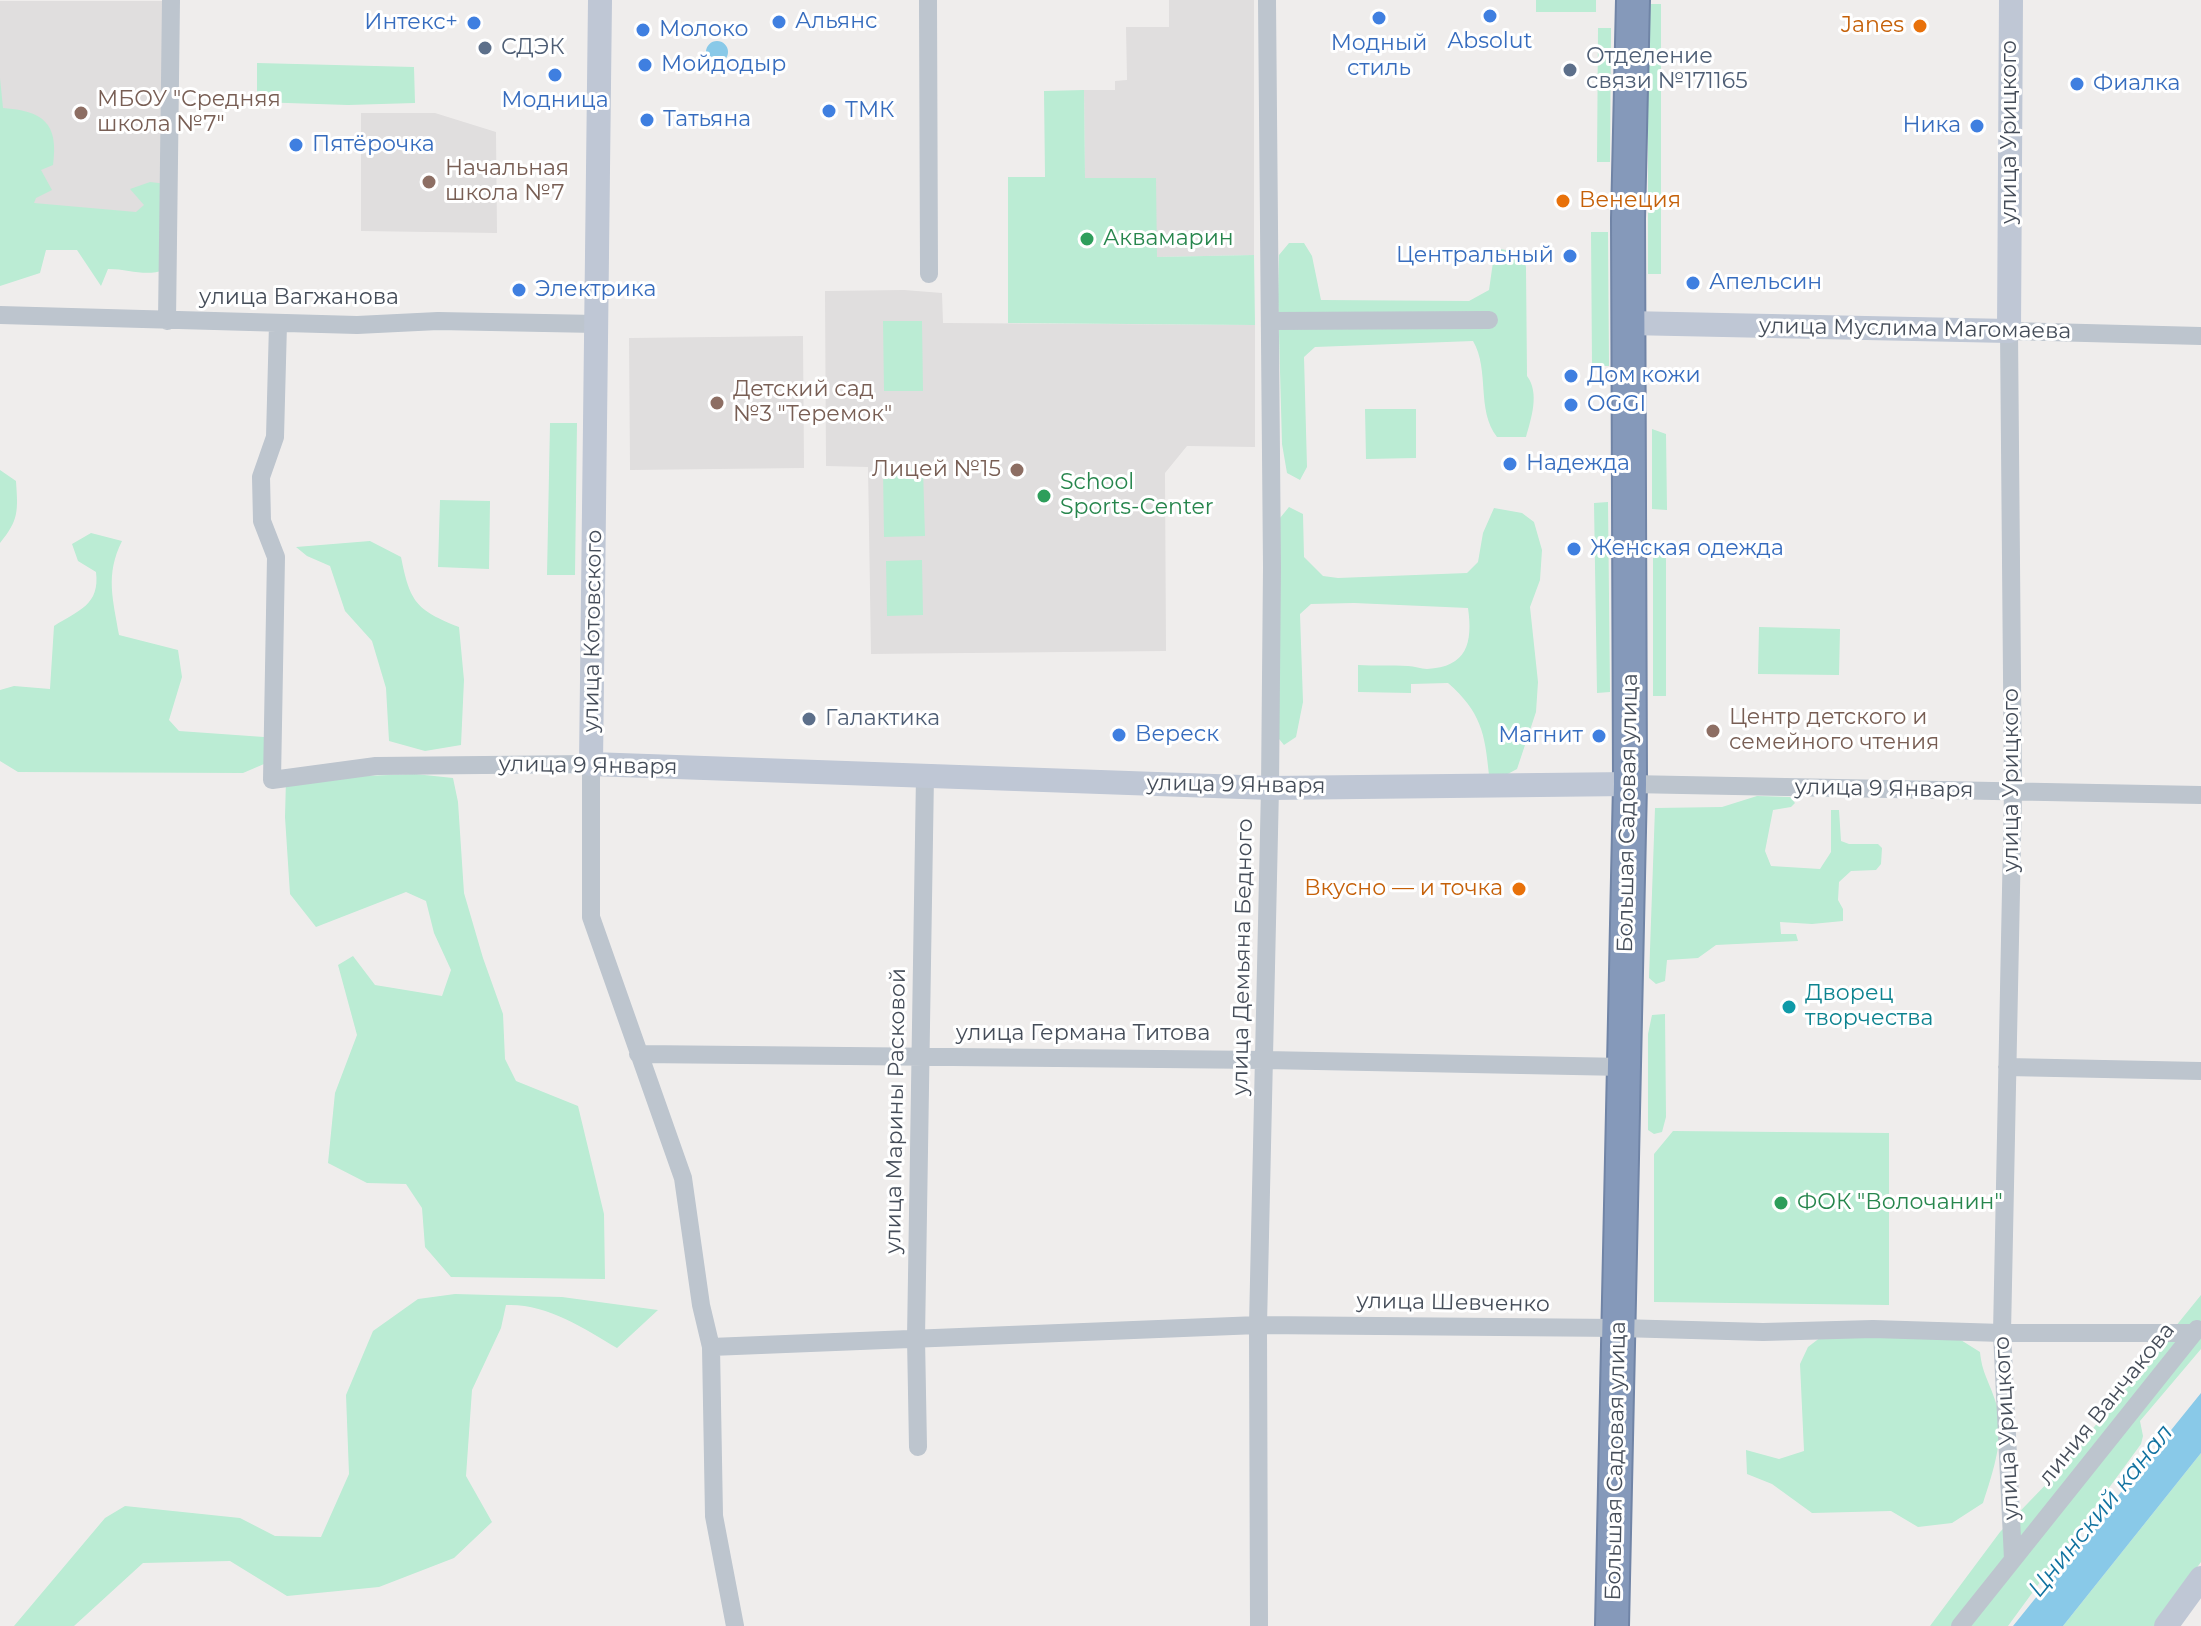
<!DOCTYPE html>
<html>
<head>
<meta charset="utf-8">
<style>
	body { margin:0 }
	canvas { display:block; background:#efedec }
</style>
</head>
<body>
<canvas width="2201" height="1626"></canvas>
<script>
const c = document.querySelector('canvas').getContext('2d');
c.lineJoin = 'round';
function fillPath(path, color) {
  c.fillStyle = color;
  c.fill(path, 'evenodd');
}
function strokePath(path, color, width, dash) {
  c.strokeStyle = color;
  c.lineWidth = width;
  c.lineCap = dash ? 'butt' : 'round';
  c.setLineDash(dash || []);
  c.stroke(path);
}
function drawText(font, color, halo, rows, align = 'center') {
  c.font = font + ' Montserrat,sans-serif';
  c.lineWidth = 6;
  c.setLineDash([]);
  c.textBaseline = 'middle';
  c.strokeStyle = halo;
  c.fillStyle = color;
  for (const [text, x, y, turn = 0] of rows) {
    c.save();
    c.translate(x, y);
    c.rotate((+turn || 0) * Math.PI / 180);
    c.textAlign = isNaN(turn) ? turn : align;
    if (halo) c.strokeText(text, 0, 0);
    c.fillText(text, 0, 0);
    c.restore();
  }
}
fillPath(new Path2D(`
	M 1169,0 L 1254,0 L 1254,255 L 1157,257 L 1085,179 L 1084,90 L 1115,90 L 1115,81 L 1127,80 L 1126,27 L 1169,27 Z
	M 0,1 L 163,1 L 160,227 L 0,226 Z
	M 361,113 L 435,113 L 496,132 L 497,233 L 361,231 Z
	M 904,290 L 942,293 L 943,323 L 1255,325 L 1255,447 L 1187,446 L 1165,473 L 1166,651 L 871,654 L 868,467 L 826,466 L 825,291 Z
	M 803,336 L 804,468 L 630,470 L 629,338 Z`), '#e0dede');
fillPath(new Path2D(`
	M 1536,0 L 1596,0 L 1596,12 L 1536,12 Z
	M 1648,4 L 1661,4 L 1661,274 L 1648,274 Z
	M 1598,28 L 1611,28 L 1610,162 L 1597,162 Z
	M 257,63 L 414,67 L 415,103 L 348,105 L 257,102 Z
	M 0,78 L 3,108 C 43,111 59,123 53,165 L 41,170 L 52,190 L 36,198 L 34,203 L 136,212 L 144,205 L 130,189 L 150,182 L 167,184 L 165,270 C 144,277 130,269 108,269 L 101,286 L 77,250 L 46,250 L 40,273 L 0,286 Z
	M 1084,90 L 1085,178 L 1156,178 L 1157,257 L 1254,255 L 1255,325 L 1008,323 L 1008,177 L 1045,177 L 1044,91 Z
	M 1591,232 L 1608,232 L 1609,366 L 1592,366 Z
	M 1289,243 L 1304,243 L 1312,256 L 1321,300 L 1469,301 L 1489,290 L 1495,248 L 1522,253 L 1526,267 L 1527,376 C 1540,393 1531,419 1526,437 L 1497,437 C 1476,410 1490,370 1473,341 L 1315,347 L 1304,357 L 1307,467 L 1300,480 L 1287,473 L 1282,444 L 1278,298 L 1279,255 Z
	M 883,321 L 922,321 L 923,391 L 884,391 Z
	M 1365,409 L 1416,409 L 1416,458 L 1366,459 Z
	M 550,423 L 577,423 L 575,575 L 547,575 Z
	M 1652,429 L 1666,434 L 1667,510 L 1652,509 Z
	M 923,469 L 925,536 L 884,537 L 883,470 Z
	M 0,470 L 16,481 C 18,511 19,520 0,543 Z
	M 440,500 L 490,501 L 489,569 L 438,567 Z
	M 1608,502 L 1610,692 L 1597,693 L 1594,503 Z
	M 1289,507 L 1303,514 L 1304,557 L 1323,576 L 1338,578 L 1467,573 L 1478,562 L 1483,533 L 1494,508 L 1522,513 L 1534,522 L 1542,550 L 1540,580 L 1530,607 L 1538,682 L 1536,712 L 1517,769 L 1504,776 L 1489,775 C 1485,733 1481,712 1448,683 L 1411,684 L 1411,693 L 1358,692 L 1358,665 C 1375,666 1391,665 1408,666 C 1414,666 1421,669 1427,669 C 1467,667 1473,643 1468,608 L 1354,603 L 1311,604 L 1300,614 L 1303,702 L 1296,737 L 1284,745 L 1275,734 L 1280,518 Z
	M 91,533 L 122,541 C 105,575 113,599 119,635 L 178,650 L 182,677 L 169,720 L 179,731 L 264,737 L 269,746 L 264,764 L 243,773 L 18,772 L 0,761 L 0,690 L 14,686 L 50,689 L 54,626 C 79,610 100,605 96,572 L 78,561 L 72,544 Z
	M 370,541 L 401,557 C 410,602 416,610 459,627 L 464,680 L 461,745 L 425,751 L 389,741 L 386,688 L 372,641 L 345,611 L 330,566 L 307,556 L 296,547 Z
	M 1653,544 L 1666,545 L 1666,696 L 1653,696 Z
	M 922,560 L 923,615 L 887,616 L 886,561 Z
	M 1759,627 L 1840,629 L 1839,675 L 1758,674 Z
	M 415,774 L 453,778 L 458,802 L 464,893 L 483,958 L 503,1014 L 505,1059 L 516,1081 L 578,1106 L 604,1214 L 605,1279 L 451,1277 L 425,1247 L 422,1208 L 406,1184 L 367,1183 L 328,1163 L 335,1093 L 357,1035 L 338,965 L 353,956 L 375,985 L 442,996 L 451,970 L 434,933 L 426,901 L 406,892 L 316,927 L 290,894 L 285,817 L 286,779 Z
	M 1757,796 L 1790,797 L 1795,803 L 1791,807 L 1773,810 L 1765,851 L 1771,866 L 1820,869 L 1831,852 L 1831,810 L 1839,810 L 1841,841 L 1849,844 L 1878,844 L 1882,848 L 1881,864 L 1876,870 L 1851,871 L 1839,882 L 1838,900 L 1843,909 L 1843,921 L 1812,924 L 1780,922 L 1781,934 L 1796,934 L 1798,941 L 1716,945 L 1698,958 L 1667,960 L 1665,981 L 1656,984 L 1649,978 L 1655,808 L 1722,807 Z
	M 1665,1014 L 1666,1117 L 1662,1132 L 1654,1134 L 1648,1130 L 1648,1034 L 1652,1015 Z
	M 1673,1131 L 1889,1133 L 1889,1305 L 1654,1302 L 1654,1154 Z
	M 455,1294 L 562,1297 L 658,1310 L 617,1348 C 584,1328 545,1303 506,1305 L 501,1328 L 472,1390 L 466,1476 L 492,1522 L 454,1558 L 379,1587 L 287,1596 L 230,1561 L 143,1563 L 74,1626 L 14,1626 L 105,1518 L 125,1506 L 240,1518 L 275,1536 L 321,1537 L 349,1474 L 346,1395 L 373,1331 L 418,1299 Z
	M 2201,1295 L 2201,1349 L 2140,1421 L 2143,1436 L 2141,1444 L 2008,1626 L 1930,1626 L 2000,1532 L 2056,1474 Z
	M 1821,1337 L 1956,1337 L 1980,1352 C 1982,1373 1989,1381 1995,1400 C 2007,1432 1993,1472 1983,1503 L 1952,1523 L 1918,1527 L 1891,1511 L 1812,1513 L 1772,1484 L 1747,1474 L 1746,1450 L 1779,1459 L 1804,1451 L 1800,1364 L 1808,1347 Z
	M 2201,1453 L 2201,1562 L 2154,1626 L 2063,1626 Z`), '#bbecd4');
fillPath(new Path2D(`
	M706 52a11 11 0 1 1 22 0a11 11 0 1 1-22 0Z
	M 2201,1393 L 2201,1453 L 2063,1626 L 2013,1626 Z`), '#89c9e8');
const highway = new Path2D(`
	M 1612,1626 L 1630,784 L 1628,219 L 1633,0`);
strokePath(highway, '#7084a6', 36);
strokePath(new Path2D(`
	M 928,0 L 929,274
	M 0,315 L 357,325 L 438,321 L 597,324
	M 167,321 L 171,0
	M 1271,321 L 1489,320
	M 278,324 L 275,437 L 261,477 L 262,521 L 276,557 L 272,780 L 376,766 L 591,764 L 591,917 L 683,1178 L 701,1305 L 711,1347 L 714,1516 L 735,1626
	M 1630,784 L 2201,795
	M 638,1054 L 1265,1060 L 1624,1067
	M 2007,1067 L 2201,1071
	M 711,1347 L 1258,1325 L 1620,1328 L 1763,1332 L 1873,1329 L 2002,1333 L 2194,1333
	M 918,1447 L 916,1338 L 925,775
	M 2013,1559 L 2002,1333 L 2013,792 L 2009,331 L 2201,336
	M 1259,1626 L 1258,1325 L 1270,788 L 1272,567 L 1267,0
	M 1960,1626 L 2197,1329`), '#bdc5ce', 18);
strokePath(new Path2D(`
	M 600,0 L 591,764 L 1270,788 L 1630,784
	M 1628,323 L 2009,331 L 2011,0
	M 2166,1626 L 2201,1578`), '#bfc7d5', 24);
strokePath(highway, '#8599ba', 32);
for (const [x, y, r, color] of [
	[1490,16,8,"#3f7fe0"],
	[1379,18,8,"#3f7fe0"],
	[779,22,8,"#3f7fe0"],
	[474,23,8,"#3f7fe0"],
	[1920,26,8,"#e8710a"],
	[643,30,8,"#3f7fe0"],
	[485,48,8,"#5c6f8a"],
	[645,65,8,"#3f7fe0"],
	[1570,70,8,"#5c6f8a"],
	[555,75,8,"#3f7fe0"],
	[2077,84,8,"#3f7fe0"],
	[829,111,8,"#3f7fe0"],
	[81,113,8,"#8d6e63"],
	[647,120,8,"#3f7fe0"],
	[1977,126,8,"#3f7fe0"],
	[296,145,8,"#3f7fe0"],
	[429,182,8,"#8d6e63"],
	[1563,201,8,"#e8710a"],
	[1087,239,8,"#2e9e5b"],
	[1570,256,8,"#3f7fe0"],
	[1693,283,8,"#3f7fe0"],
	[519,290,8,"#3f7fe0"],
	[1571,376,8,"#3f7fe0"],
	[717,403,8,"#8d6e63"],
	[1571,405,8,"#3f7fe0"],
	[1510,464,8,"#3f7fe0"],
	[1017,470,8,"#8d6e63"],
	[1044,496,8,"#2e9e5b"],
	[1574,549,8,"#3f7fe0"],
	[809,719,8,"#5c6f8a"],
	[1713,731,8,"#8d6e63"],
	[1119,735,8,"#3f7fe0"],
	[1599,736,8,"#3f7fe0"],
	[1519,889,8,"#e8710a"],
	[1789,1007,8,"#0f9aa8"],
	[1781,1203,8,"#2e9e5b"]
]) {
  const dot = new Path2D();
  dot.arc(x, y, r, 0, 2 * Math.PI);
  c.fillStyle = color;
  c.fill(dot);
  strokePath(dot, '#fff', 3);
}
drawText('22px', '#366cbe', '#fff', [
	["Альянс",795,22],
	["Интекс+",458,23,"right"],
	["Молоко",659,30],
	["Absolut",1490,42,"center"],
	["Модный",1379,44,"center"],
	["стиль",1379,69,"center"],
	["Мойдодыр",661,65],
	["Фиалка",2093,84],
	["Модница",555,101,"center"],
	["ТМК",845,111],
	["Татьяна",663,120],
	["Ника",1961,126,"right"],
	["Пятёрочка",312,145],
	["Центральный",1554,256,"right"],
	["Апельсин",1709,283],
	["Электрика",535,290],
	["Дом кожи",1587,376],
	["OGGI",1587,405],
	["Надежда",1526,464],
	["Женская одежда",1590,549],
	["Вереск",1135,735],
	["Магнит",1583,736,"right"]
], 'left');
drawText('22px', '#c56008', '#fff', [
	["Janes",1904,26],
	["Венеция",1579,201,"left"],
	["Вкусно — и точка",1503,889]
], 'right');
drawText('22px', '#4e5e75', '#fff', [
	["СДЭК",501,48],
	["Отделение",1586,57],
	["связи №171165",1586,82],
	["Галактика",825,719]
], 'left');
drawText('22px', '#785e54', '#fff', [
	["МБОУ \"Средняя",97,100],
	["школа №7\"",97,125],
	["Начальная",445,169],
	["школа №7",445,194],
	["Детский сад",733,390],
	["№3 \"Теремок\"",733,415],
	["Лицей №15",1001,470,"right"],
	["Центр детского и",1729,718],
	["семейного чтения",1729,743]
], 'left');
drawText('22px', '#454d59', '#fff', [
	["улица Урицкого",2010,132,-90],
	["улица Вагжанова",299,298],
	["улица Муслима Магомаева",1915,329,1],
	["улица Котовского",593,631,-89],
	["улица 9 Января",588,766,1],
	["улица Урицкого",2012,780,-90],
	["улица 9 Января",1236,785,1],
	["улица 9 Января",1884,789,1],
	["Большая Садовая улица",1628,813,-89],
	["улица Демьяна Бедного",1243,957,-89],
	["улица Германа Титова",1083,1034],
	["улица Марины Расковой",896,1111,-89],
	["улица Шевченко",1453,1303,1],
	["линия Ванчакова",2107,1404,-51],
	["улица Урицкого",2007,1428,-93],
	["Большая Садовая улица",1616,1461,-89]
]);
drawText('22px', '#27864d', '#fff', [
	["Аквамарин",1103,239],
	["School",1060,483],
	["Sports-Center",1060,508],
	["ФОК \"Волочанин\"",1797,1203]
], 'left');
drawText('22px', '#0d838f', '#fff', [
	["Дворец",1805,994],
	["творчества",1805,1019]
], 'left');
drawText('italic 24px', '#1172a0', '#fff', [
	["Цнинский канал",2101,1511,-51]
]);
</script>
</body>
</html>
